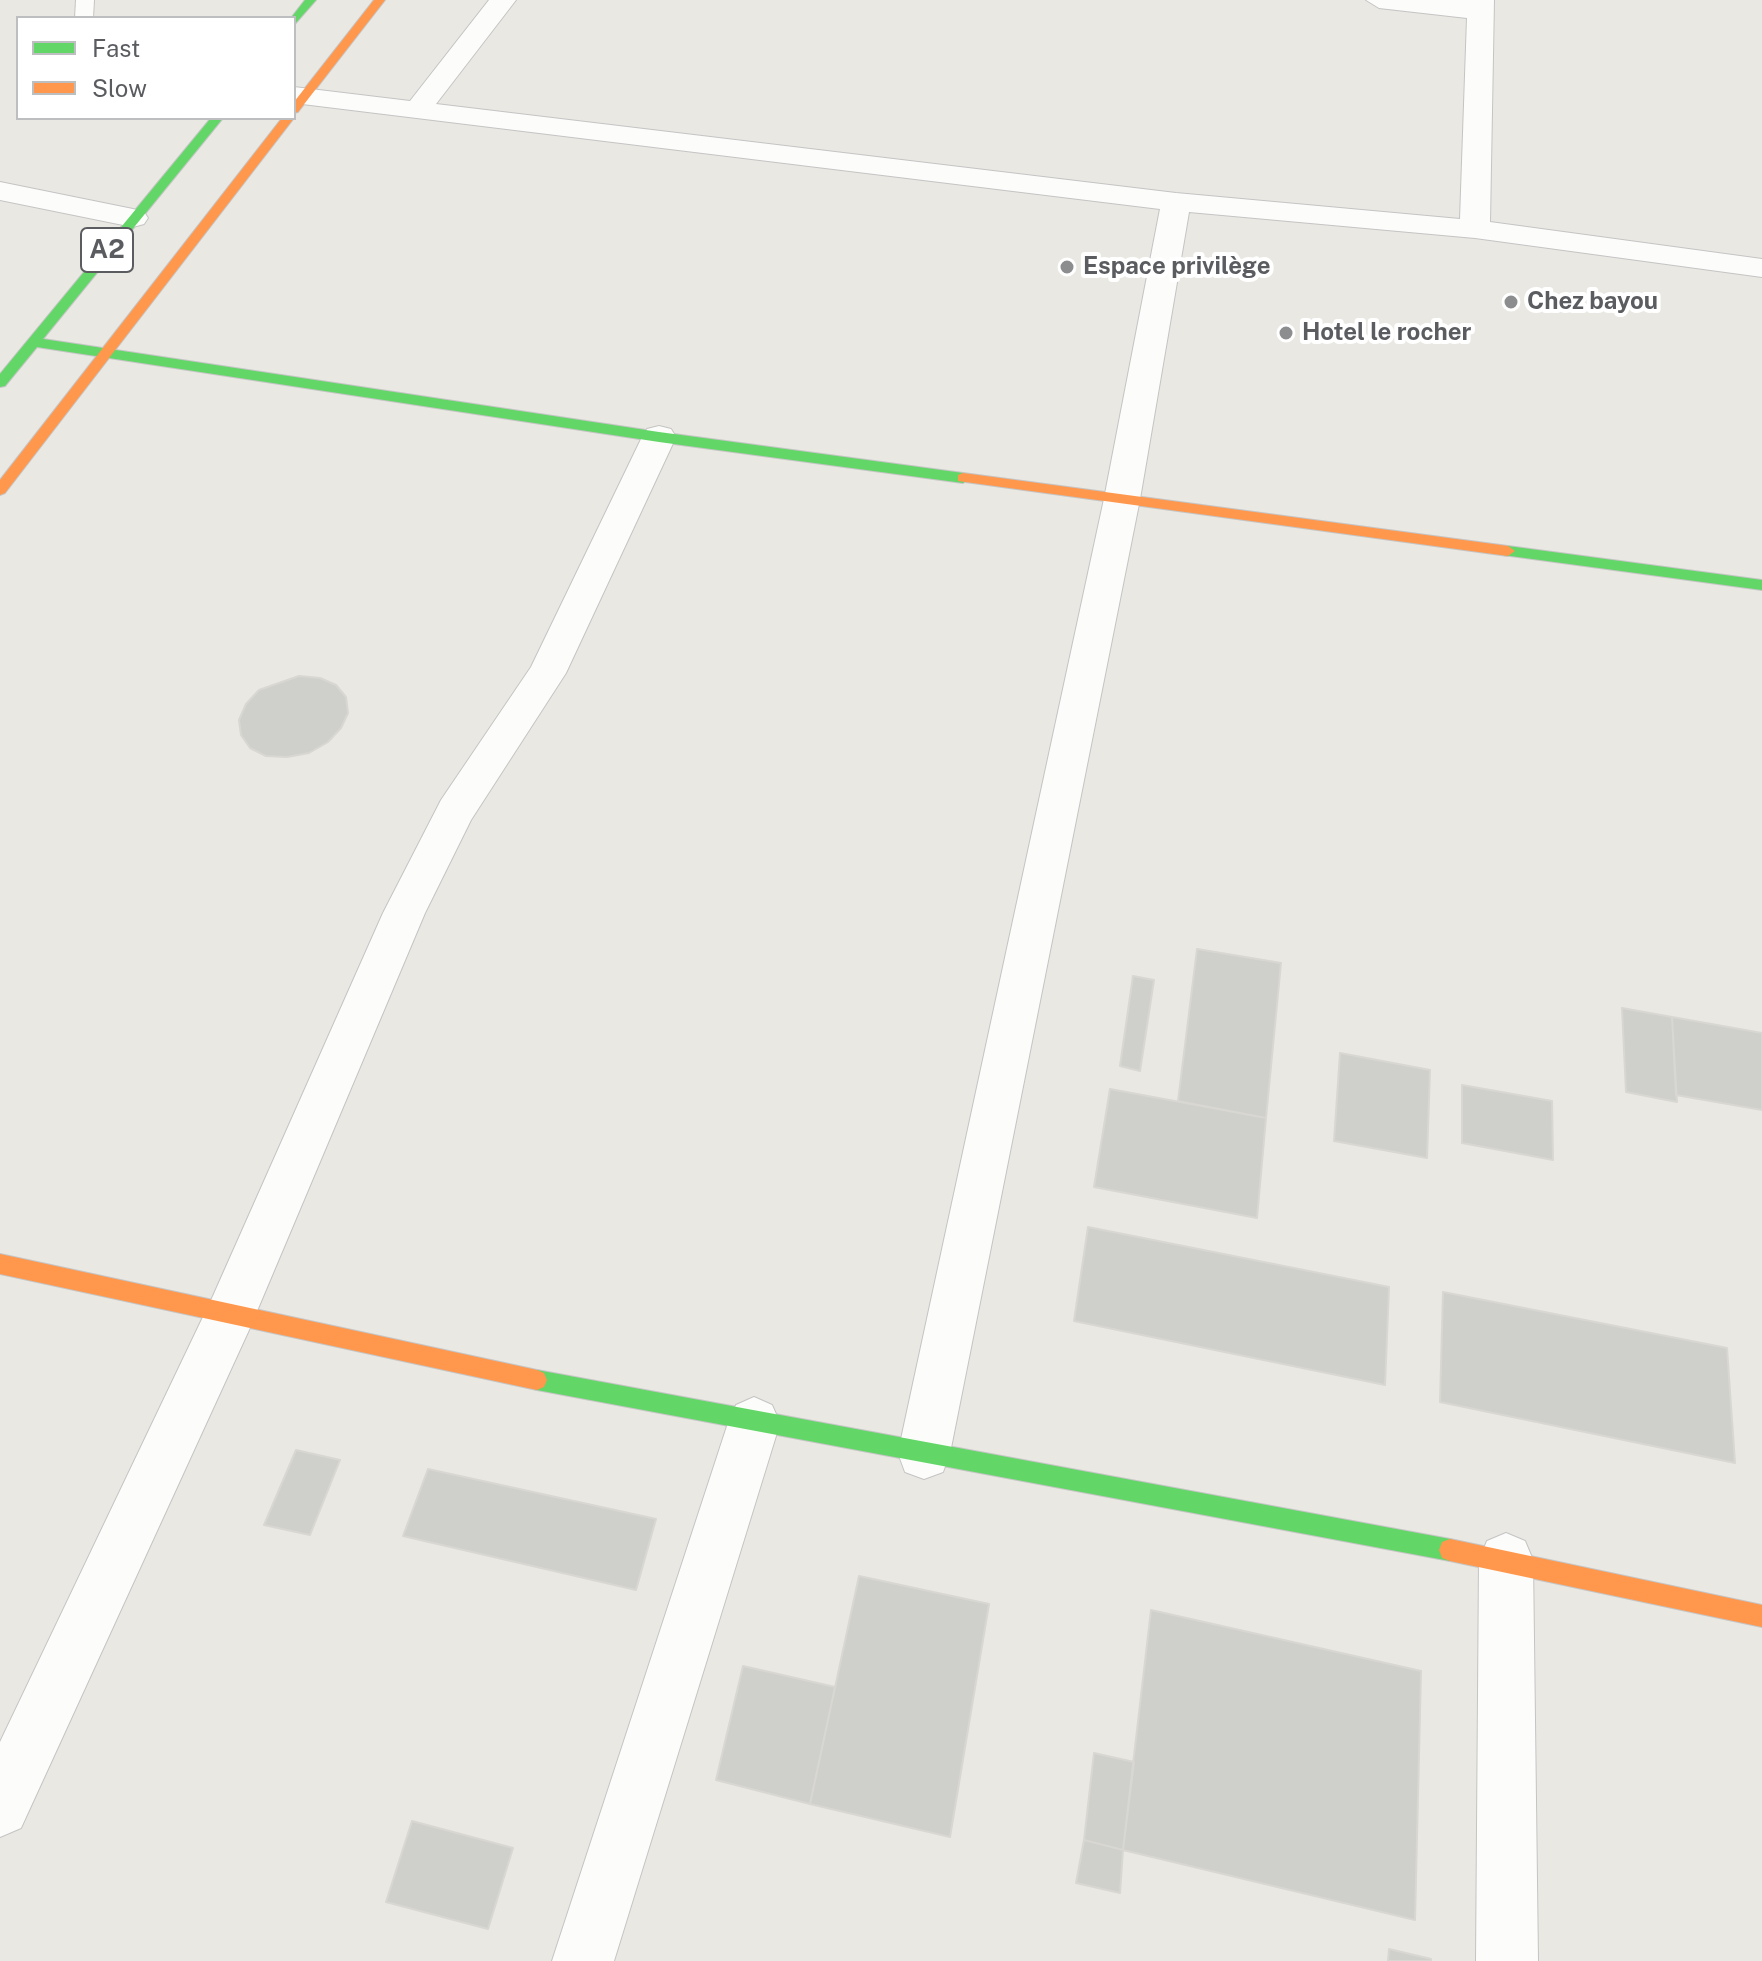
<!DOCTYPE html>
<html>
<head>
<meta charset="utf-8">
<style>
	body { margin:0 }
	#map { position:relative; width:1762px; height:1961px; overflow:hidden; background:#e9e8e3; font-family:"Public Sans",sans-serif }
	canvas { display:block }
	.legend { position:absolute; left:16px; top:16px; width:280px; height:104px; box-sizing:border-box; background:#fff; border:2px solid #bdbebf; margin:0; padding:10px 14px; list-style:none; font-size:24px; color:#5a5c60 }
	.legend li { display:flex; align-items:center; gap:16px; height:40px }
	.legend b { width:40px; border:2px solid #bdbebf }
</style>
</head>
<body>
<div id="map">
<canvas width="1762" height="1961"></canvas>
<ul class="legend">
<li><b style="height:10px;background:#63d668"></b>Fast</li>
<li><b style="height:10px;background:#ff974d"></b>Slow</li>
</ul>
</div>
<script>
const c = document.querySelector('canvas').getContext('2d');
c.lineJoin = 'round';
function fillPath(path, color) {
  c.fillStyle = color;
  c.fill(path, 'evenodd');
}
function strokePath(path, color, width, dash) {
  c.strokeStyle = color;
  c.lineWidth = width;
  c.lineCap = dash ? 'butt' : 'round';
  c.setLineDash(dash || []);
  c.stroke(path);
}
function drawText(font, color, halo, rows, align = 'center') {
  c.font = font + ' "Public Sans",sans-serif';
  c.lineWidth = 8;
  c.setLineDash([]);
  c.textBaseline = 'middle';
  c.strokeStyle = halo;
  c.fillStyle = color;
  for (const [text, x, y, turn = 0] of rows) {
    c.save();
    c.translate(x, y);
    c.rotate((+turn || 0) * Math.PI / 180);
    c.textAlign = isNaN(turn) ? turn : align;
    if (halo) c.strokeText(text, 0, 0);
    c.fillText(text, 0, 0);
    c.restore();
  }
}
const building = new Path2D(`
	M 299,676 L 320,678 L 336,685 L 346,697 L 348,713 L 341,728 L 328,742 L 309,753 L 287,757 L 266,756 L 250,748 L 241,735 L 239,720 L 246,704 L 259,690 Z
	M 1197,949 L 1281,963 L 1266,1118 L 1178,1101 Z
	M 1133,976 L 1154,980 L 1140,1071 L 1120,1066 Z
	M 1622,1008 L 1672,1017 L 1677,1102 L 1626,1092 Z
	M 1672,1017 L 1762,1033 L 1762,1110 L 1676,1095 Z
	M 1340,1053 L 1430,1070 L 1427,1158 L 1334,1141 Z
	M 1462,1085 L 1552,1101 L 1553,1160 L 1462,1143 Z
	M 1110,1089 L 1266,1118 L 1257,1218 L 1094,1187 Z
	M 1088,1227 L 1389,1287 L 1385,1385 L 1074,1321 Z
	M 1443,1292 L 1727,1348 L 1735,1463 L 1440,1402 Z
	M 296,1450 L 340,1460 L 310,1535 L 264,1525 Z
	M 428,1469 L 656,1519 L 636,1590 L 403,1536 Z
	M 859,1576 L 989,1604 L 950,1837 L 810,1804 Z
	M 1151,1610 L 1421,1671 L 1415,1920 L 1123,1850 Z
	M 743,1666 L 835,1687 L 810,1804 L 716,1780 Z
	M 1094,1753 L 1134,1762 L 1123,1850 L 1084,1840 Z
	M 412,1821 L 513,1848 L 488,1929 L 386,1902 Z
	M 1084,1840 L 1123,1850 L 1120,1893 L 1076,1883 Z
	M 1389,1949 L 1431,1959 L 1431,1961 L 1388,1961 Z`);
fillPath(building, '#cfcfcc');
strokePath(building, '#d8d7d2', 2);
const lane = new Path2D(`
	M 76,0 L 94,0 L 93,18 L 75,18 Z`);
const street = new Path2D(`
	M 489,0 L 516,0 L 436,104 L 1176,193 L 1460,219 L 1467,18 L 1379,8 L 1366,0 L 1494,0 L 1490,222 L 1762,259 L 1762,277 L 1475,238 L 1189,212 L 1140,499 L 950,1453 L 943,1472 L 924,1479 L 905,1472 L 898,1453 L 1104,499 L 1160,209 L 294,103 L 294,87 L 410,101 Z
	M 0,182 L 133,209 L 144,212 L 148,218 L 144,224 L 133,227 L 0,200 Z
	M 659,426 L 671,429 L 676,437 L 566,673 L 471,820 L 425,913 L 249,1330 L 21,1828 L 0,1837 L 0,1742 L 213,1296 L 383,913 L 441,800 L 531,667 L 642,437 L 647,429 Z
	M 754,1397 L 772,1405 L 780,1423 L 614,1961 L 552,1961 L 728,1423 L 736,1405 Z
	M 1506,1533 L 1525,1541 L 1533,1560 L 1538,1961 L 1476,1961 L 1479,1560 L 1487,1541 Z`);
const fast = new Path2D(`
	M 305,0 L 316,0 L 294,25 L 294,18 L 291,18 Z
	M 211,118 L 223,118 L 43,339 L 659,432 L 963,473 L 970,478 L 963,483 L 659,442 L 37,347 L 5,386 L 0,387 L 0,374 Z
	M 1508,546 L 1762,580 L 1762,590 L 1503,555 L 1503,547 Z
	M 537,1370 L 1450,1539 L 1458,1542 L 1461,1550 L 1458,1558 L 1450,1561 L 537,1390 L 530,1387 L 527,1380 L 530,1373 Z`);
const slow = new Path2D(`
	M 374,0 L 385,0 L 298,112 L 294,113 L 294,102 Z
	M 282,118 L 294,118 L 5,493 L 0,495 L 0,480 Z
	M 963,473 L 1508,546 L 1515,551 L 1508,556 L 958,481 L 958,475 Z
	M 0,1254 L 537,1370 L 544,1373 L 547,1380 L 544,1387 L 537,1390 L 0,1274 Z
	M 1450,1539 L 1762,1605 L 1762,1627 L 1450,1561 L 1442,1558 L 1439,1550 L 1442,1542 Z`);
strokePath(lane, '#c5c4c4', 2);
strokePath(street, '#c5c4c4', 2);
strokePath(fast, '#c5c5c5', 2);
strokePath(slow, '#c5c5c5', 2);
fillPath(lane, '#fcfcfb');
fillPath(street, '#fcfcfb');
fillPath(fast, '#63d668');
fillPath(slow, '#ff974d');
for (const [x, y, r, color] of [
	[1067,267,8,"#8c8d8e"],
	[1511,302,8,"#8c8d8e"],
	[1286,333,8,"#8c8d8e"]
]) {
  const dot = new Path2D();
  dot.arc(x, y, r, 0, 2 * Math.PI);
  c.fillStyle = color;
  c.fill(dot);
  strokePath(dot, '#fff', 3);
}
drawText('bold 24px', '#5a5c60', '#fff', [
	["Espace privilège",1083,267],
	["Chez bayou",1527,302],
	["Hotel le rocher",1302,333]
], 'left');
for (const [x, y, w] of [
	[107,250,52]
]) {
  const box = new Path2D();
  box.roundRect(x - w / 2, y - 22, w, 44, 6);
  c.fillStyle = '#fff';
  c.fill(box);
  strokePath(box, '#5a5c60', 2);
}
drawText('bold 26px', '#5a5c60', null, [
	["A2",107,250]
]);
</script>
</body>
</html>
